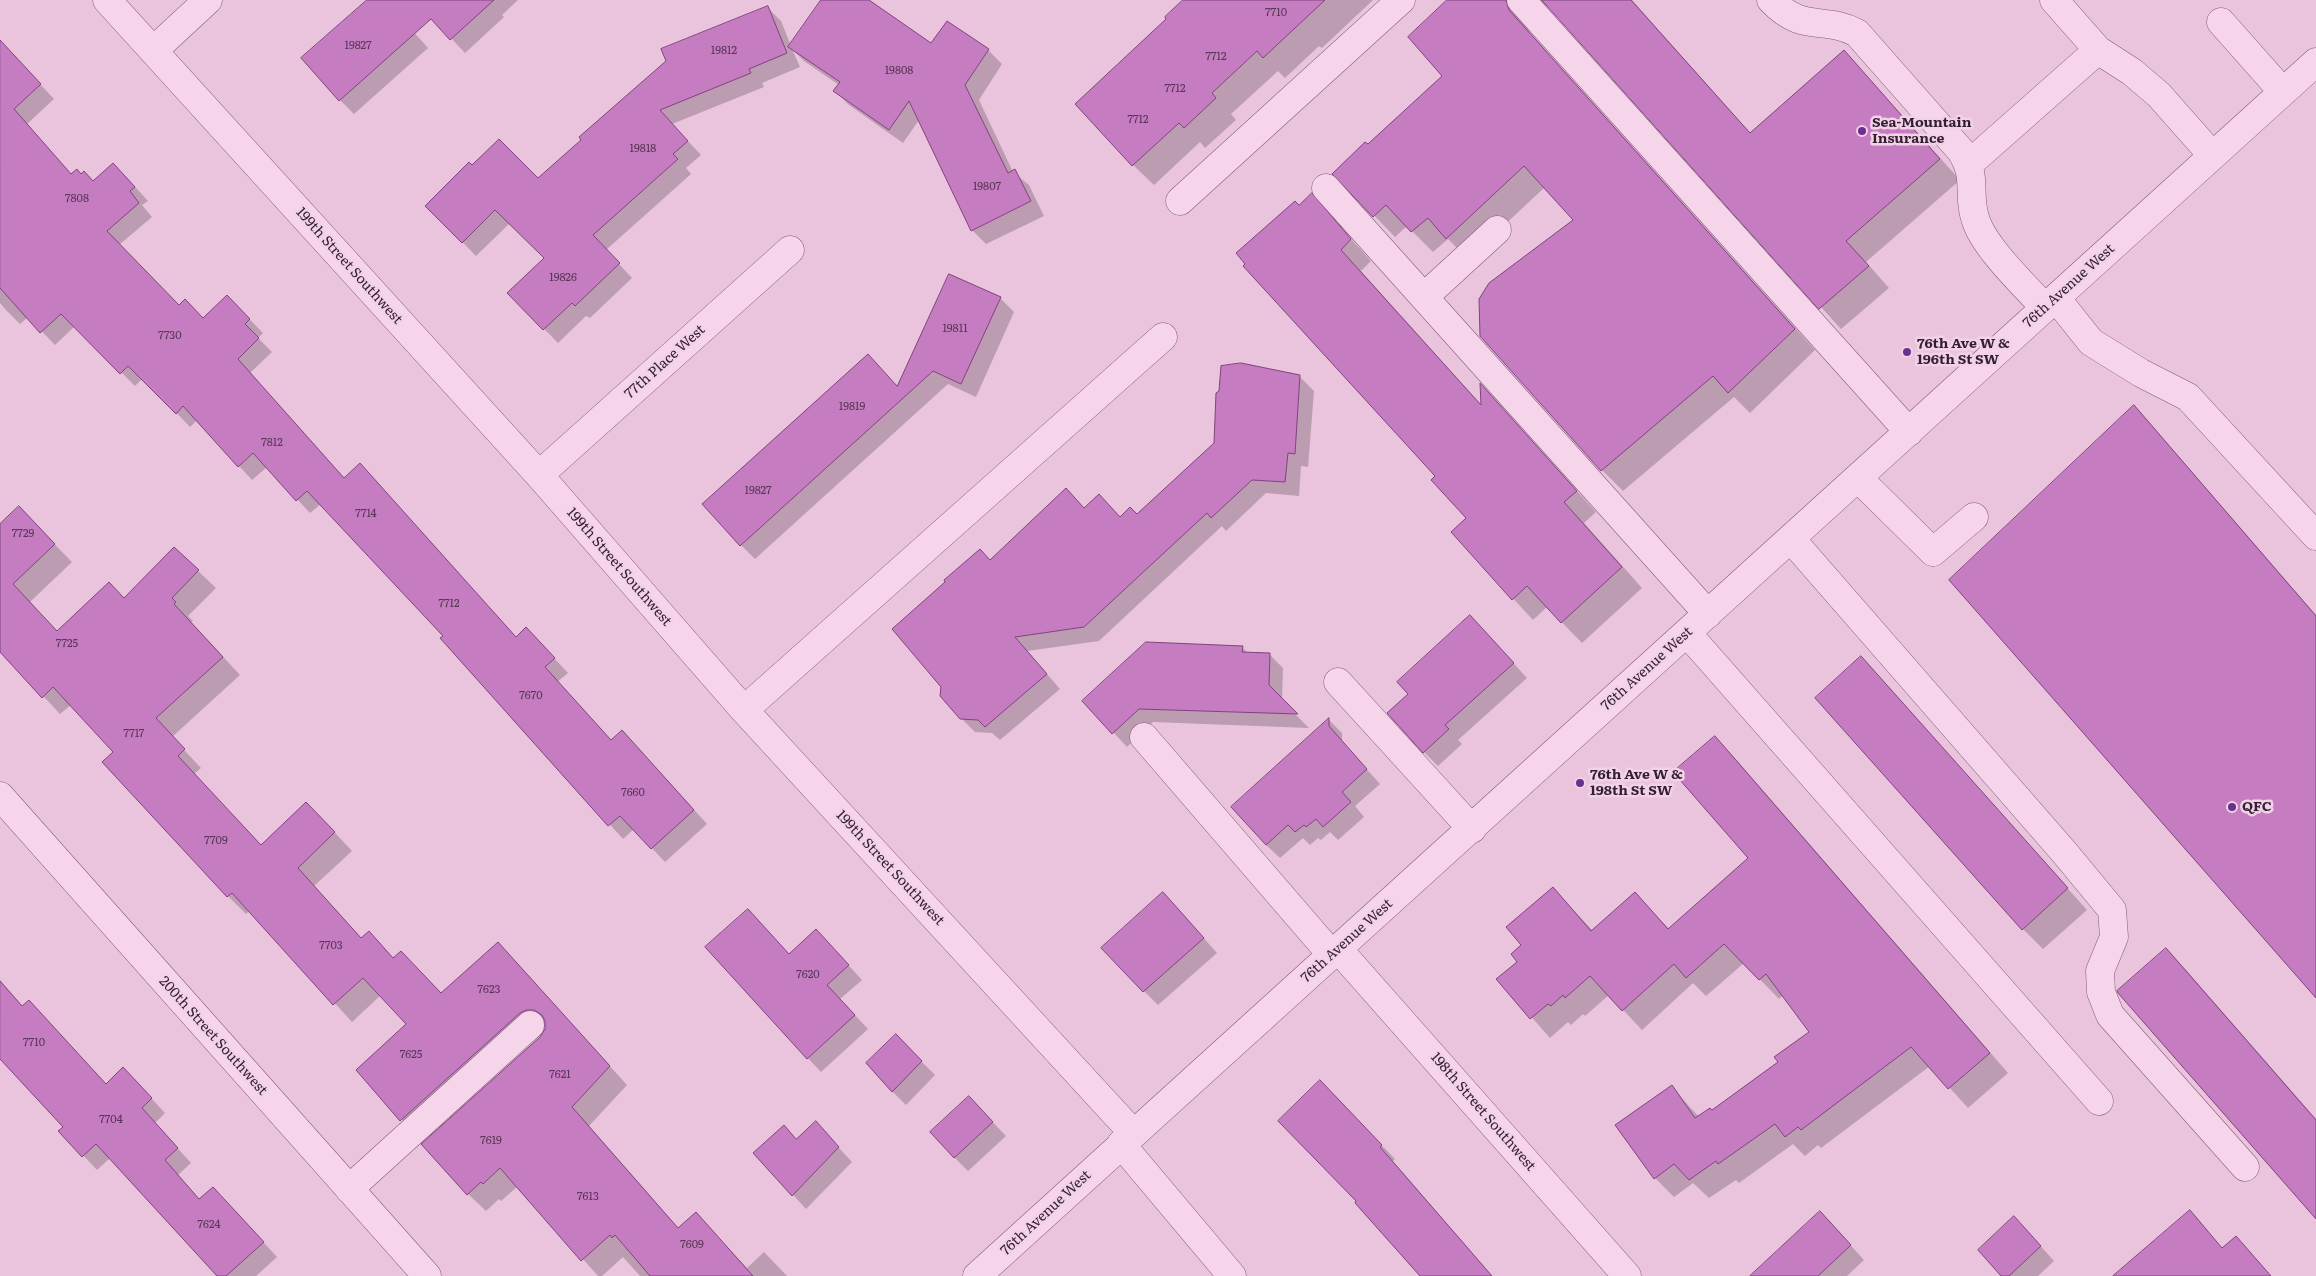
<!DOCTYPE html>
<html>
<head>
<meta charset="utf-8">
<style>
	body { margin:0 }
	canvas { display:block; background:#eac3dd }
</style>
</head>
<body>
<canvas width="2316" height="1276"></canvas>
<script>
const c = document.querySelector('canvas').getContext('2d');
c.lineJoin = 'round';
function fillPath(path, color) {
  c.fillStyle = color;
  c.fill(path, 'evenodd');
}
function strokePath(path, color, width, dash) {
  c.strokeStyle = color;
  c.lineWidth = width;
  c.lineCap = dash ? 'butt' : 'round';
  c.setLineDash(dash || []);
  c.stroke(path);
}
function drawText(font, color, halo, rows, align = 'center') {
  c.font = font + ' Literata,serif';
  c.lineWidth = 5;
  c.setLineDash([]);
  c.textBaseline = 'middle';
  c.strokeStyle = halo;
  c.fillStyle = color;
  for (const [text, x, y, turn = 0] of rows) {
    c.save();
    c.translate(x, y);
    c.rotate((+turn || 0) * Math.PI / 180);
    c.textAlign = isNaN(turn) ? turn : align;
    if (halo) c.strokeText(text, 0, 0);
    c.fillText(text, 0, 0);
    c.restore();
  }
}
fillPath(new Path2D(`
	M 369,0 L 385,0 L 428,48 L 354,114 L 340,100 Z
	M 415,0 L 518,0 L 502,15 L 504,17 L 465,53 Z
	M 822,0 L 867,0 L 932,45 L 947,22 L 988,50 L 1002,64 L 979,100 L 1013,172 L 1029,185 L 1044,216 L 986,244 L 972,230 L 919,120 L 903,143 L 849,105 L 835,91 L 839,85 L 804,61 L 792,49 L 800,67 L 762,83 L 764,87 L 672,124 L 701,155 L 686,168 L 691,174 L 606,250 L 632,278 L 590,318 L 586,316 L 558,343 L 509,293 L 546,258 L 510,223 L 476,256 L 427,206 L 472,167 L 538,180 L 767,7 L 781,21 L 791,46 Z
	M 1185,0 L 1373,0 L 1322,48 L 1319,46 L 1285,78 L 1278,71 L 1231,114 L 1236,120 L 1205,148 L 1200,142 L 1154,185 L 1133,165 L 1168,20 Z
	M 1449,0 L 1632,0 L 1751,134 L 1844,52 L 1960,180 L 1866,262 L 1889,288 L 1841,329 L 1548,6 L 1540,5 L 1526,25 L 1530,33 L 1815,350 L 1750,413 L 1734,397 L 1623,491 L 1602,470 L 1574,221 L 1545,187 L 1468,259 L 1448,239 L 1433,252 L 1407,226 L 1395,237 L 1334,174 L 1368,146 L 1444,76 Z
	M 0,41 L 54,99 L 13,137 L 0,123 Z
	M 37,136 L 72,175 L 81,175 L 93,182 L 113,164 L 127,178 L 148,201 L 142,205 L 152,217 L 119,245 L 179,306 L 203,319 L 227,296 L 263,333 L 258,338 L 272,352 L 250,373 L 345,479 L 517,638 L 540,643 L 568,673 L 557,682 L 611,741 L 635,745 L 707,824 L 665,862 L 634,829 L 623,839 L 442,639 L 444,636 L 321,504 L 310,513 L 267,467 L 252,480 L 197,420 L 190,427 L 143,378 L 135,386 L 75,326 L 55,345 L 28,317 L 20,324 L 6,310 L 0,303 L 0,169 Z
	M 1311,195 L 1371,261 L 1361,271 L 1482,406 L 1482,387 L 1596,512 L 1584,523 L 1642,588 L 1582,643 L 1547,607 L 1533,620 L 1453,533 L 1468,518 L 1437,476 L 1299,207 Z
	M 1000,298 L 1014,312 L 976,397 L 948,384 L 755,559 L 741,545 L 898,387 Z
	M 1299,376 L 1314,391 L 1308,467 L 1301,466 L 1299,496 L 1266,493 L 1226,531 L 1222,526 L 1099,641 L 1027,651 L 1060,689 L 1000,740 L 992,733 L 975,732 L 961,718 L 942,686 L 991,561 L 1084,509 L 1120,518 L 1137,515 Z
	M 2146,419 L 2316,615 L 2316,996 Z
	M 19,508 L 72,562 L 30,602 L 58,632 L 125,600 L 198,571 L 216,588 L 188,616 L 193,621 L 191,622 L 240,675 L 172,737 L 201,768 L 194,774 L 261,846 L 324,821 L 352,851 L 314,886 L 362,939 L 369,932 L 394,959 L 441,995 L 515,962 L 627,1085 L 589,1126 L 679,1229 L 696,1214 L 747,1268 L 764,1252 L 787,1276 L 640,1276 L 623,1257 L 602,1276 L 598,1276 L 518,1186 L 501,1201 L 499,1199 L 486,1211 L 468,1194 L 423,1145 L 541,1037 L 546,1026 L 537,1031 L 419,1138 L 357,1070 L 408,1025 L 381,995 L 352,1022 L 250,910 L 246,914 L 228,896 L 104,762 L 115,752 L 71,705 L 60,714 L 0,650 L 0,526 Z
	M 1484,631 L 1527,678 L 1458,740 L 1462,744 L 1438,766 L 1424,752 Z
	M 1242,647 L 1248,653 L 1269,654 L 1283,668 L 1282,701 L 1309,728 L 1153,722 L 1127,747 L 1084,701 Z
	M 1861,658 L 2087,910 L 2043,949 L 2023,929 Z
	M 1329,720 L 1342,733 L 1342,742 L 1380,784 L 1355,806 L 1364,817 L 1338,840 L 1330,832 L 1321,840 L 1318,838 L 1310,845 L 1303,838 L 1280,858 L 1266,845 Z
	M 1715,738 L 1734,757 L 2008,1073 L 1968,1108 L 1930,1066 L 1821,1148 L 1818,1145 L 1805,1156 L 1793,1144 L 1739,1183 L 1736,1180 L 1709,1198 L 1693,1183 L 1674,1197 L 1655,1178 L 1671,1086 L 1699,1117 L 1712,1111 L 1779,1062 L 1810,1032 L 1783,995 L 1779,999 L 1744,963 L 1706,996 L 1693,983 L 1642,1030 L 1609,995 L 1585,1016 L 1583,1014 L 1571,1025 L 1568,1022 L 1550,1038 L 1498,979 L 1518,962 L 1523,945 L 1553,888 L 1593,931 L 1635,894 L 1669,929 L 1750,858 Z
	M 1177,908 L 1217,953 L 1158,1005 L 1144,991 Z
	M 830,945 L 862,980 L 840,999 L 868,1029 L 821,1072 L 808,1058 L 789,955 Z
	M 2166,950 L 2186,970 L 2316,1119 L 2316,1216 Z
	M 0,980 L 23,1007 L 106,1085 L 137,1083 L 165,1113 L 155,1123 L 191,1163 L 178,1175 L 200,1200 L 227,1203 L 277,1257 L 256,1276 L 219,1276 L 110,1158 L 97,1170 L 60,1131 L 64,1127 L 0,1057 Z
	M 910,1050 L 935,1075 L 906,1105 L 892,1091 Z
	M 1334,1096 L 1395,1159 L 1393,1161 L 1492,1276 L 1421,1276 L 1358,1201 Z
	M 983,1112 L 1006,1136 L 968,1171 L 954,1157 Z
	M 816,1123 L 852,1162 L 806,1209 L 755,1153 L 784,1127 L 797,1140 Z
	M 2190,1211 L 2223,1249 L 2236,1238 L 2271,1276 L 2115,1276 Z
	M 1834,1227 L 1864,1260 L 1847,1276 L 1757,1276 Z
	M 2028,1232 L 2054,1261 L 2038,1276 L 2003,1276 Z`), '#0003');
const building = new Path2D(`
	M 367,0 L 494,0 L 450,40 L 431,19 L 339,101 L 301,58 Z
	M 821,0 L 869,0 L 931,43 L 947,21 L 989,49 L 965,85 L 1008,173 L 1015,169 L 1031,201 L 971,231 L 909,101 L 889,130 L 833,91 L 840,82 L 788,47 Z
	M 1183,0 L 1325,0 L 1263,58 L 1257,51 L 1212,93 L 1216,98 L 1184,128 L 1179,123 L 1132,166 L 1075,104 L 1166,19 L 1165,17 Z
	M 1447,0 L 1506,0 L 1509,10 L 1795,329 L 1728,393 L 1713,376 L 1601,471 L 1480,336 L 1479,299 L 1489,283 L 1573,220 L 1524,166 L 1446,239 L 1428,218 L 1411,232 L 1386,205 L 1373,217 L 1332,174 L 1365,142 L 1368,144 L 1442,76 L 1408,37 Z
	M 1542,0 L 1631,0 L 1750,133 L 1844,50 L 1940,159 L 1846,241 L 1869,266 L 1819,309 Z
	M 768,6 L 787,53 L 749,69 L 751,73 L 660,110 L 688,141 L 673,154 L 678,159 L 593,235 L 620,263 L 575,306 L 572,303 L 543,330 L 507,293 L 544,258 L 495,210 L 462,243 L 425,206 L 469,162 L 472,165 L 499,139 L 538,178 L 581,140 L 579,137 L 666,61 L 661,49 Z
	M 0,40 L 41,84 L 14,109 L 71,174 L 77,169 L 81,174 L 84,171 L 93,181 L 113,163 L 135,187 L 130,191 L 139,203 L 107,231 L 179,305 L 185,299 L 203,318 L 227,295 L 250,319 L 245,324 L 259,338 L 238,359 L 344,478 L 360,463 L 516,637 L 526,627 L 555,658 L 545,667 L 611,740 L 622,730 L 694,810 L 651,849 L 620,816 L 608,826 L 440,638 L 443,636 L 307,491 L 296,501 L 253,453 L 238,467 L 183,406 L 176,414 L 128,366 L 120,374 L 61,314 L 40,333 L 0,288 Z
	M 1312,193 L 1351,239 L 1341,250 L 1481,405 L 1480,383 L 1577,491 L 1564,502 L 1622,567 L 1561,623 L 1527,586 L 1512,600 L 1451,532 L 1466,518 L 1431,480 L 1435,476 L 1243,266 L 1245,264 L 1236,253 L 1295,201 L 1299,205 Z
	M 949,274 L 1001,297 L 961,384 L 933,371 L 740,546 L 702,504 L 868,354 L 897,386 Z
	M 1241,363 L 1300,375 L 1295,454 L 1288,453 L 1285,482 L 1252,480 L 1211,518 L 1207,513 L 1084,627 L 1015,637 L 1047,674 L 985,727 L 978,720 L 960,719 L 940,696 L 941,687 L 892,629 L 945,582 L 944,580 L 980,549 L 990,560 L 1066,488 L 1084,508 L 1099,494 L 1120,517 L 1130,507 L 1137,514 L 1214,443 L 1216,393 L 1219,391 L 1221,366 Z
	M 2134,405 L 2316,616 L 2316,998 L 1949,580 Z
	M 19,506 L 55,544 L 13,584 L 57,631 L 109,582 L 124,598 L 174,547 L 199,570 L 172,598 L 176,602 L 174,604 L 223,657 L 156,718 L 185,749 L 178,756 L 261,845 L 306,802 L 335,832 L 298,868 L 361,938 L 369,931 L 393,958 L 401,951 L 441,993 L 498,942 L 610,1066 L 572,1107 L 678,1228 L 696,1212 L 753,1276 L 650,1276 L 615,1235 L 612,1238 L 610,1235 L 581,1261 L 500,1168 L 483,1184 L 481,1182 L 467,1195 L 421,1144 L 540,1037 L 545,1029 L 545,1021 L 542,1015 L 534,1010 L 526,1010 L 520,1013 L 400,1121 L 356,1070 L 406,1024 L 363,978 L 333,1005 L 232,893 L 227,897 L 102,762 L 113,752 L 53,687 L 42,698 L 0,652 L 0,524 Z
	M 1470,615 L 1514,663 L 1445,725 L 1449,729 L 1423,753 L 1387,713 L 1408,694 L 1397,682 Z
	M 1146,642 L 1243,646 L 1242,652 L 1270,653 L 1269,685 L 1298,714 L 1139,709 L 1112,734 L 1082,701 Z
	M 1861,656 L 2068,888 L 2022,930 L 1815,698 Z
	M 1329,718 L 1329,726 L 1367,769 L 1342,792 L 1351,802 L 1323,827 L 1316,819 L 1306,827 L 1304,825 L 1295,832 L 1288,825 L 1266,845 L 1231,807 Z
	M 1715,736 L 1990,1053 L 1948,1089 L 1911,1047 L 1801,1130 L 1798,1127 L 1785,1137 L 1775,1124 L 1718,1164 L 1716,1161 L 1689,1180 L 1674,1164 L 1654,1179 L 1615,1125 L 1672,1085 L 1695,1118 L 1710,1108 L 1712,1110 L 1778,1062 L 1774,1057 L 1809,1032 L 1766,974 L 1759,980 L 1724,944 L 1686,978 L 1674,964 L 1622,1011 L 1590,976 L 1565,998 L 1563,995 L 1551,1006 L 1548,1004 L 1530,1019 L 1496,979 L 1517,962 L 1511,954 L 1521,945 L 1506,927 L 1553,887 L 1591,931 L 1635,892 L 1668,929 L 1748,858 L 1673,772 Z
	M 1163,892 L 1204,938 L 1143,992 L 1101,948 Z
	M 748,909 L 789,954 L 816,929 L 849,965 L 827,985 L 855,1015 L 807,1059 L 705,947 Z
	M 2166,948 L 2316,1120 L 2316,1219 L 2118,993 L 2117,991 Z
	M 0,981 L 22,1006 L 29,1000 L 106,1084 L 123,1067 L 152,1098 L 142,1108 L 178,1148 L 165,1160 L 199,1199 L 213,1187 L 264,1242 L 226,1276 L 217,1276 L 96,1144 L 82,1157 L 58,1131 L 63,1127 L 0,1059 Z
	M 896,1034 L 922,1061 L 892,1092 L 866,1063 Z
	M 1320,1080 L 1382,1145 L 1380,1147 L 1492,1276 L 1420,1276 L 1355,1203 L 1356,1201 L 1278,1121 Z
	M 969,1096 L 993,1122 L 954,1158 L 930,1132 Z
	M 816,1121 L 839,1147 L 792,1196 L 753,1153 L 784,1125 L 796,1139 Z
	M 2190,1210 L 2222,1248 L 2236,1236 L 2271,1276 L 2113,1276 Z
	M 1820,1211 L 1851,1245 L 1818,1276 L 1750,1276 Z
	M 2014,1216 L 2041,1246 L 2009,1276 L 2001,1276 L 1978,1250 Z`);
fillPath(building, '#c57cc1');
strokePath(building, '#80437e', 1);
const minor = new Path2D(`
	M 107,0 L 539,475 L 744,710 L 1133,1133
	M 1521,0 L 1909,432
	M 1771,0 C 1803,34 1824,15 1857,33 L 1961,151 C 1979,180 1966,193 1976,221 C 1985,248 2025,286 2045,308
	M 2054,0 L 2098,50 L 2132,72 L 2159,95 L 2212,155
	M 2221,22 L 2283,92
	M 153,51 L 208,0
	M 1969,164 L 2098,50
	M 1326,188 L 1708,614
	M 1180,201 L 1401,0
	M 1424,297 L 1497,230
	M 2056,298 L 2091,342 L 2141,373 L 2188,397 L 2316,536
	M 539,475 L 790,250
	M 1858,478 L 1933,552 L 1974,517
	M 1791,539 L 2064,852 L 2112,910 L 2114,937 L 2100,971 L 2101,992 L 2110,1015 L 2245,1167
	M 1687,633 L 2099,1101
	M 1338,682 L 1472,829
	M 744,710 L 1163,337
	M 1144,737 L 1332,955
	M 0,796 L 427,1276
	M 1338,949 L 1627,1276
	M 1121,1144 L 1232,1276
	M 349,1189 L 530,1025
	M 977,1276 L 2316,62`);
strokePath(minor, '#835b7c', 29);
strokePath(minor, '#f6d5eb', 28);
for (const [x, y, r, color] of [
	[1862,131,5,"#6b308d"],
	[1907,352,5,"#6b308d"],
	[1580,783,5,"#6b308d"],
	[2232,807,5,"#6b308d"]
]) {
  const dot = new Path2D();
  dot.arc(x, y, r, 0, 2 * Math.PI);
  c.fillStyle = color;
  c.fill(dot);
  strokePath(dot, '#f2d2e7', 2);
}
drawText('11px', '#583655', null, [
	["7710",1276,13],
	["19827",358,46],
	["19812",724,51],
	["7712",1216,57],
	["19808",899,71],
	["7712",1175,89],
	["7712",1138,120],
	["19818",643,149],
	["19807",987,187],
	["7808",77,199],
	["19826",563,278],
	["19811",955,329],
	["7730",170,336],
	["19819",852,407],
	["7812",272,443],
	["19827",758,491],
	["7714",366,514],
	["7729",23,534],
	["7712",449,604],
	["7725",67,644],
	["7670",531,696],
	["7717",134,734],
	["7660",633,793],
	["7709",216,841],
	["7703",331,946],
	["7620",808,975],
	["7623",489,990],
	["7710",34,1043],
	["7625",411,1055],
	["7621",560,1075],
	["7704",111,1120],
	["7619",491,1141],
	["7613",588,1197],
	["7624",209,1225],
	["7609",692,1245]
]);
drawText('bold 14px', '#341e31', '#f2d2e7', [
	["Sea-Mountain",1872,123],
	["Insurance",1872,139],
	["76th Ave W &",1917,344],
	["196th St SW",1917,360],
	["76th Ave W &",1590,775],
	["198th St SW",1590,791],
	["QFC",2242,807]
], 'left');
drawText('14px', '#341e31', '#f2d2e7', [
	["199th Street Southwest",349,266,48],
	["76th Avenue West",2069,286,-42],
	["77th Place West",665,362,-42],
	["199th Street Southwest",619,567,49],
	["76th Avenue West",1647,669,-42],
	["199th Street Southwest",890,868,47],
	["76th Avenue West",1347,941,-42],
	["200th Street Southwest",213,1036,48],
	["198th Street Southwest",1483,1112,49],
	["76th Avenue West",1046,1213,-43]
]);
</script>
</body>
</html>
